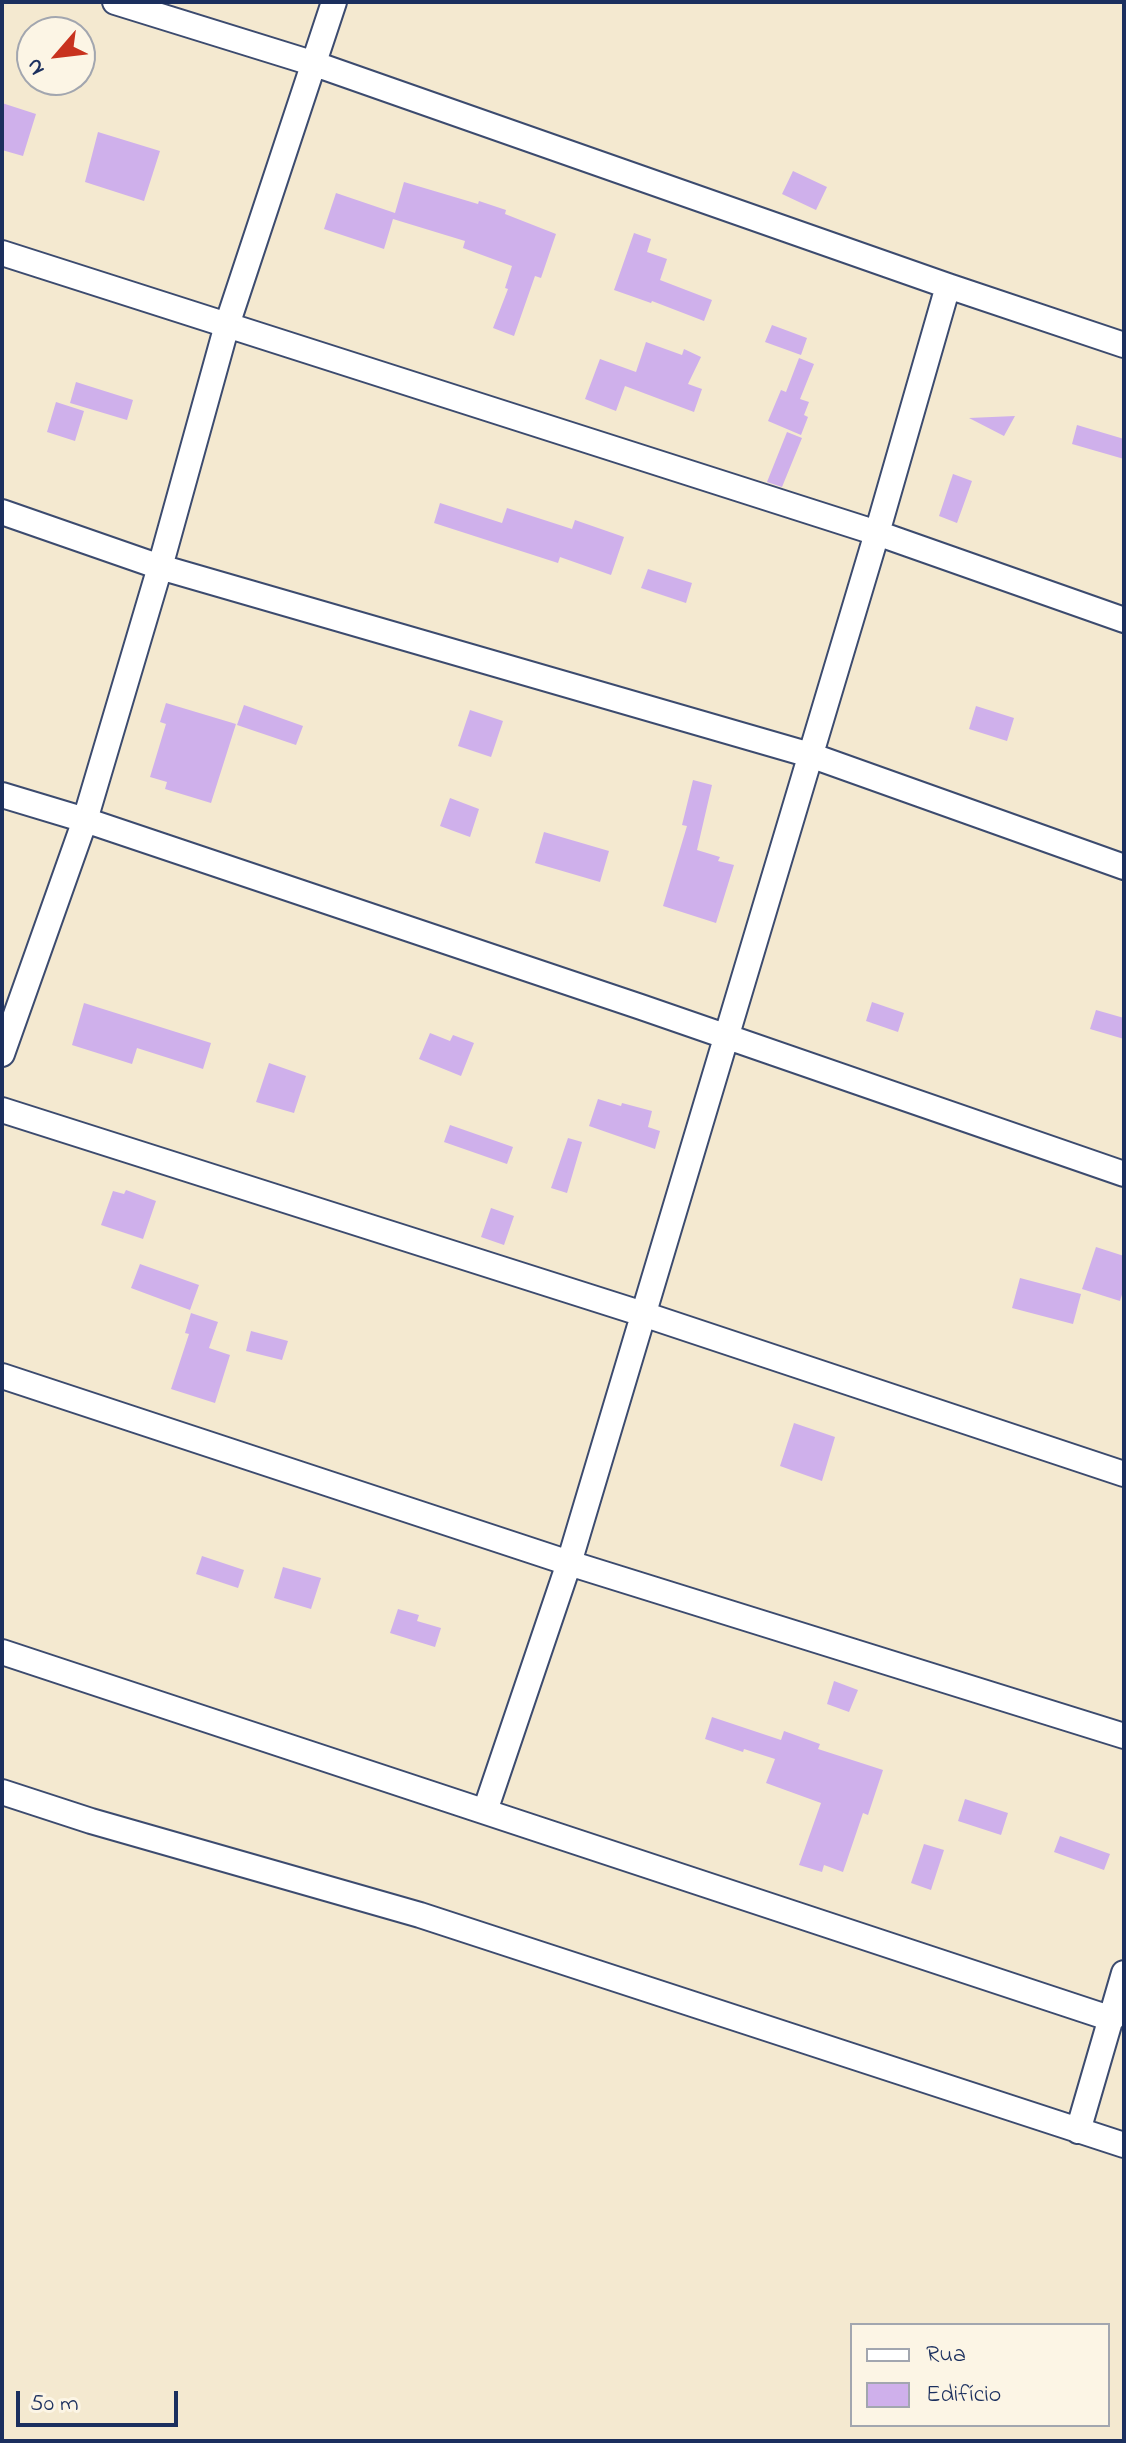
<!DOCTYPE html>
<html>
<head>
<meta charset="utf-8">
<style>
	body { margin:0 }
	#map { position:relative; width:1126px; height:2443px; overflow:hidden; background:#f4e9d0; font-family:"Indie Flower",sans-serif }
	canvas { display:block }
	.frame { position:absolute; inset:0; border:4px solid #1b2f5e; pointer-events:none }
	.legend { position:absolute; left:850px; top:2323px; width:260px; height:104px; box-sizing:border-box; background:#fcf5e5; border:2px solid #a2a6af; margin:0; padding:10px 14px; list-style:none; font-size:24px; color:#1b2f5e }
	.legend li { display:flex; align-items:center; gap:16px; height:40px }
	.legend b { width:40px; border:2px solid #a2a6af }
	.north { position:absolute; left:16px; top:16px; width:80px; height:80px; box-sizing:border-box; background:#fcf5e5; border:2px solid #a2a6af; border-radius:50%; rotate:242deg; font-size:22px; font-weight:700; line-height:32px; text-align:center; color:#1b2f5e }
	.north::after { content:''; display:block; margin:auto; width:28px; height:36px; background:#c8321e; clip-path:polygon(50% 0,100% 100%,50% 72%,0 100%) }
	.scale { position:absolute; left:16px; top:2391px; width:162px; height:36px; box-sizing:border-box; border:4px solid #1b2f5e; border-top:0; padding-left:10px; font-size:24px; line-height:28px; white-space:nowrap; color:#1b2f5e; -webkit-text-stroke:6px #fcf5e5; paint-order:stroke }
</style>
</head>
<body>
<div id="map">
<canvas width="1126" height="2443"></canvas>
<div class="frame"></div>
<ul class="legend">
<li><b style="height:10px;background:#fff"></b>Rua</li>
<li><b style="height:22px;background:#cfb0eb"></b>Edifício</li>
</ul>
<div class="north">N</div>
<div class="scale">50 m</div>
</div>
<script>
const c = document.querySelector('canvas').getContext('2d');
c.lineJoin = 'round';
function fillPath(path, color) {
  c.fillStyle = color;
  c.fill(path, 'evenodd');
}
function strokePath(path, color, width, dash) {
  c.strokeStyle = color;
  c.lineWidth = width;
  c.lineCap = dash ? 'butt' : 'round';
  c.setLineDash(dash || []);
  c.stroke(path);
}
fillPath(new Path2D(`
	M 2,103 L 36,114 L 23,156 L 2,150 Z
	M 98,132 L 160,151 L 144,201 L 85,182 Z
	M 793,171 L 827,187 L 816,210 L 782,194 Z
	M 404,182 L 478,204 L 479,201 L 506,210 L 505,214 L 556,234 L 541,278 L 535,276 L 514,336 L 493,328 L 508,289 L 505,288 L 512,266 L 463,248 L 465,241 L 393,219 L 384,249 L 324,229 L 336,193 L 395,213 Z
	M 634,233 L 651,239 L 647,252 L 667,259 L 660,280 L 712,300 L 704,321 L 652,301 L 651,303 L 614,290 Z
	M 772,325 L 807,338 L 801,355 L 765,342 Z
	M 646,342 L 682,355 L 684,349 L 701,357 L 688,384 L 702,389 L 694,412 L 625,386 L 616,411 L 585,399 L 600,359 L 636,372 Z
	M 799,358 L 814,364 L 800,399 L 809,402 L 804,415 L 808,417 L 801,435 L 768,421 L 781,390 L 786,392 Z
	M 76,382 L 133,400 L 127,420 L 70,403 Z
	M 56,402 L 84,411 L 75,441 L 47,432 Z
	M 1015,416 L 1004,436 L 969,418 Z
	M 1077,425 L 1124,439 L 1124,459 L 1072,444 Z
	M 787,432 L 802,438 L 782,487 L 767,482 Z
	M 953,474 L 972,481 L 957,523 L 939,516 Z
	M 440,503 L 502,523 L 507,508 L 572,529 L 575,520 L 624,537 L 611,575 L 560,557 L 558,563 L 434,523 Z
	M 648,569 L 692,583 L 686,603 L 641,588 Z
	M 166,703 L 236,724 L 211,803 L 165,789 L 167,782 L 150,777 L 166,724 L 160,722 Z
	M 244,705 L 303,726 L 296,745 L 237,725 Z
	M 976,706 L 1014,718 L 1007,741 L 969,729 Z
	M 470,710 L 503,721 L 491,757 L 458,746 Z
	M 693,780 L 712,785 L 697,850 L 720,857 L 718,861 L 734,865 L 716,923 L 663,906 L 687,826 L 682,825 Z
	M 450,798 L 479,809 L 470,837 L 440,826 Z
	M 544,832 L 609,851 L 600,882 L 535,863 Z
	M 872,1002 L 904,1013 L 898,1032 L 866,1021 Z
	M 84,1003 L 211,1043 L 203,1069 L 137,1048 L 132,1064 L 72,1045 Z
	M 1096,1010 L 1124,1018 L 1124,1039 L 1090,1029 Z
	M 430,1033 L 450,1041 L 453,1035 L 474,1043 L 461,1076 L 419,1059 Z
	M 269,1063 L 306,1076 L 294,1113 L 256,1102 Z
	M 598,1099 L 621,1106 L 622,1103 L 652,1111 L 648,1127 L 660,1131 L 655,1149 L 589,1126 Z
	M 450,1125 L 513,1147 L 507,1164 L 444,1142 Z
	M 568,1138 L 582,1142 L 567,1193 L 551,1188 Z
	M 126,1190 L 156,1201 L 143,1239 L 101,1225 L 113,1191 L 124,1194 Z
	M 491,1208 L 514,1216 L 504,1245 L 481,1237 Z
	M 1096,1247 L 1124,1256 L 1124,1288 L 1120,1301 L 1082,1289 Z
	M 140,1264 L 199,1285 L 190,1310 L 131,1288 Z
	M 1020,1278 L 1081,1294 L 1073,1324 L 1012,1308 Z
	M 191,1313 L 218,1322 L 209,1348 L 230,1355 L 215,1403 L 171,1389 L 189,1334 L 185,1333 Z
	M 251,1331 L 288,1341 L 282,1360 L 246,1351 Z
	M 794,1423 L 835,1437 L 822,1481 L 780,1466 Z
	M 202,1556 L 244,1570 L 238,1588 L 196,1574 Z
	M 283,1567 L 321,1578 L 311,1609 L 274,1598 Z
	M 398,1609 L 419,1615 L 417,1621 L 441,1628 L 435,1647 L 390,1633 Z
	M 834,1681 L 858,1690 L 849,1712 L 827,1704 Z
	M 712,1717 L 781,1740 L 784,1731 L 820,1744 L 818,1749 L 883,1770 L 868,1815 L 863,1813 L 843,1872 L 824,1865 L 822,1872 L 799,1865 L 821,1803 L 766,1783 L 775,1759 L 744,1749 L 743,1752 L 705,1739 Z
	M 965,1799 L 1008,1813 L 1001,1835 L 958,1821 Z
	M 1060,1836 L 1110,1854 L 1104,1870 L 1054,1852 Z
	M 924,1844 L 944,1850 L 931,1890 L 911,1883 Z`), '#cfb0eb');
const minor = new Path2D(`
	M 115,2 L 315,64 L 948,286 L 1124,345
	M 2,253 L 877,533 L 1124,620
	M 2,512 L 160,567 L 810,755 L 1124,867
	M 2,795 L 85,820 L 641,1007 L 1124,1174
	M 2,1054 L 85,820 L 160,567 L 227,325 L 334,2
	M 2,1110 L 643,1314 L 1124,1474
	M 2,1376 L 569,1563 L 1124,1736
	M 2,1652 L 1112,2019
	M 2,1792 L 91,1821 L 420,1915 L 1124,2145
	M 485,1811 L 569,1563 L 877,533 L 948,286
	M 1078,2131 L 1124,1973`);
strokePath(minor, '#3c4b6f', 28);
strokePath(minor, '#fff', 24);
</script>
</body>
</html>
